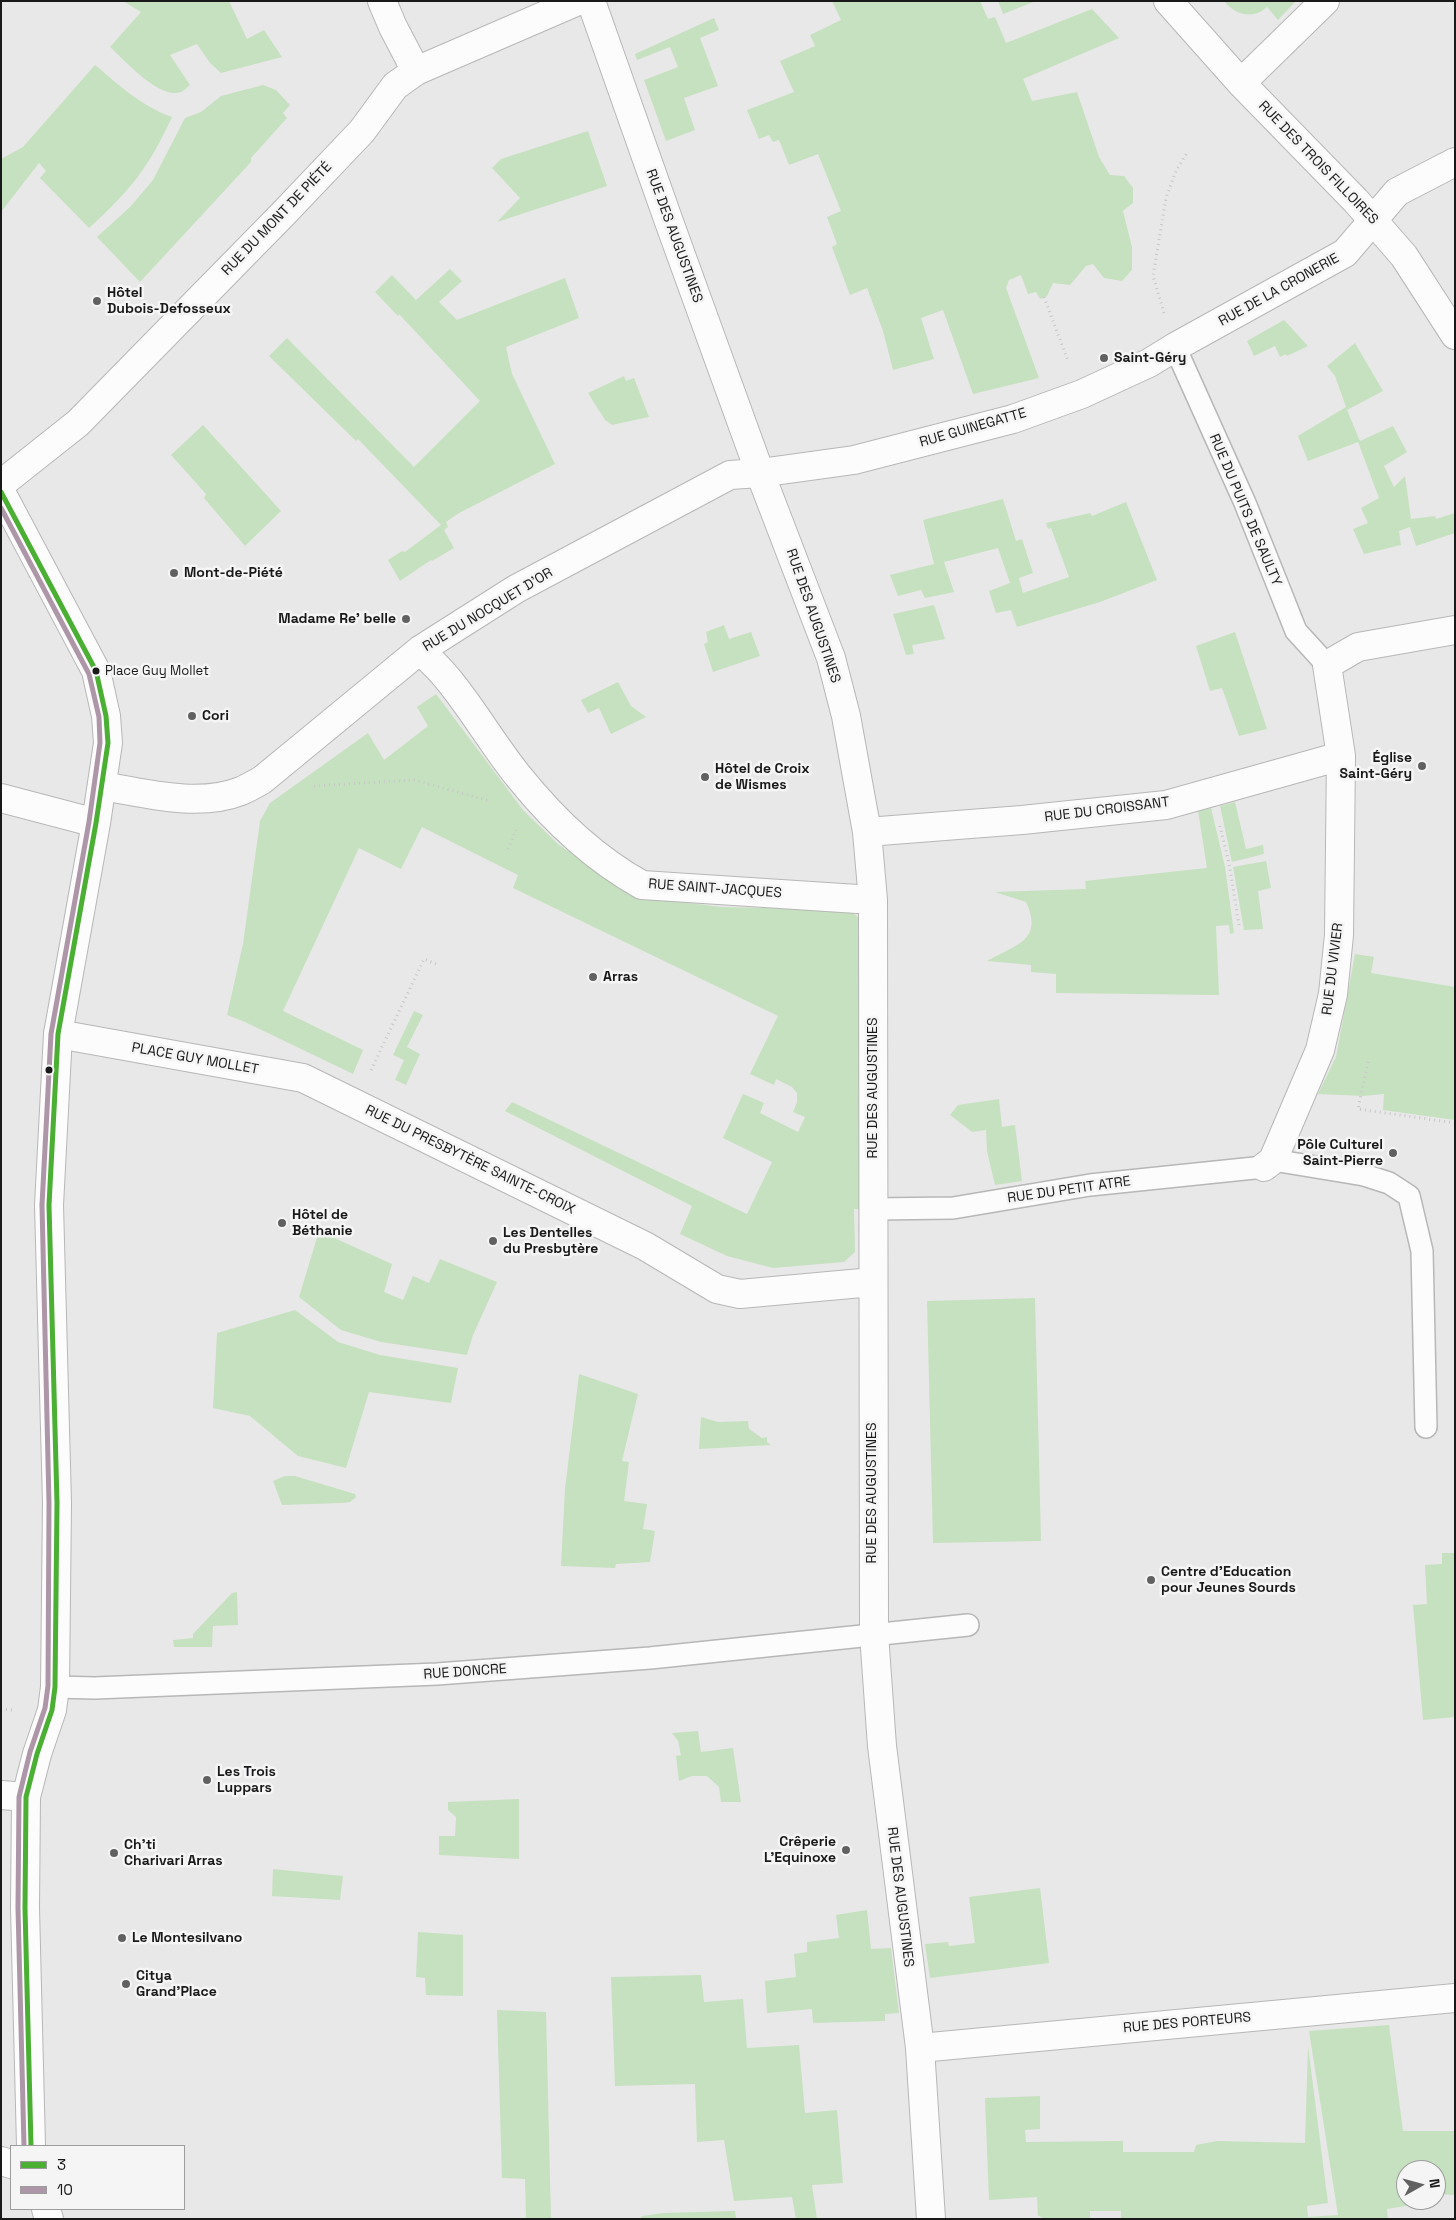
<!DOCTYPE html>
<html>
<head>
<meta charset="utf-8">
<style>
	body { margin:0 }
	#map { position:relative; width:1456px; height:2220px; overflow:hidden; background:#e8e8e8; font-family:"Space Grotesk",sans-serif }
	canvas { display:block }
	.frame { position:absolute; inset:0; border:2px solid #19191a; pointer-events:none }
	.legend { position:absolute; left:10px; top:2145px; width:175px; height:65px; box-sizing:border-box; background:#f5f5f6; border:1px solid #9d9d9e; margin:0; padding:6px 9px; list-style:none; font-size:15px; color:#19191a }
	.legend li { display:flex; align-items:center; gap:10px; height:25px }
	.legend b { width:25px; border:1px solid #9d9d9e }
	.north { position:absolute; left:1396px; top:2160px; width:50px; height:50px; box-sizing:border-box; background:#f5f5f6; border:1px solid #9d9d9e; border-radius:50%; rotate:83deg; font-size:14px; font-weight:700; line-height:20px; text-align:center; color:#19191a }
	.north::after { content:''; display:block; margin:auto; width:18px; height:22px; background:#616162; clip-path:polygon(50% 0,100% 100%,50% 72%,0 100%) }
</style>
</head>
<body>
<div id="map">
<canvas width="1456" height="2220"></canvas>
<div class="frame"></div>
<ul class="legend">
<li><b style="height:6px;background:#4baf34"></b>3</li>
<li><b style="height:6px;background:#ad96a7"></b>10</li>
</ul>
<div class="north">N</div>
</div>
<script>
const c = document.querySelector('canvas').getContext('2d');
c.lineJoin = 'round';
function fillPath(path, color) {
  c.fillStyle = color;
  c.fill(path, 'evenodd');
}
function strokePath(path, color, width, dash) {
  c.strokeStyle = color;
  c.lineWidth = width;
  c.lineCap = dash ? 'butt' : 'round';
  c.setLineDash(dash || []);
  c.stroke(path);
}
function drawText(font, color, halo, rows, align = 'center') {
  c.font = font + ' "Space Grotesk",sans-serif';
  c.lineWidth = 5;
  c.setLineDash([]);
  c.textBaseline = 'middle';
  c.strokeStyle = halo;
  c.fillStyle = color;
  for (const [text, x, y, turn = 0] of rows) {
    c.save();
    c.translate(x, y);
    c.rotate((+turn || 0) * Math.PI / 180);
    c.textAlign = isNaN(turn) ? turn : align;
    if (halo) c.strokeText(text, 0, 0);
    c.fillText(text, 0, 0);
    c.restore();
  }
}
fillPath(new Path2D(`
	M 123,1 L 229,1 L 247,39 L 264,30 L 282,57 L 221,73 L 210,63 L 197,44 L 170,55 L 190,85 C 187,87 184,91 181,92 C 159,100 125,60 110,47 L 141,12 Z
	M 832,1 L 980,1 L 988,19 L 995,17 L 1006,43 L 1092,9 L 1119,38 L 1023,79 L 1032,101 L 1077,92 L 1099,157 L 1110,175 L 1124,176 L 1133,188 L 1133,203 L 1123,211 L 1132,247 L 1132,270 L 1122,281 L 1104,278 L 1093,264 L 1086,266 L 1070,285 L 1053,283 L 1047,296 L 1040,299 L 1036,292 L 1028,294 L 1021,275 L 1009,280 L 1006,288 L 1039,378 L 973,394 L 943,310 L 921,318 L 934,359 L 893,370 L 883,331 L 867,288 L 850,295 L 832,247 L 837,244 L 827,217 L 841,211 L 818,154 L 789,165 L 779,140 L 773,142 L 769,135 L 759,139 L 747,110 L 794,92 L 780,61 L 815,46 L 810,35 L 841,20 Z
	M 998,1 L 1036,1 L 1003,14 Z
	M 1224,1 L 1296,1 L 1278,20 L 1267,7 C 1253,20 1235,15 1224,1 Z
	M 714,18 L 719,30 L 700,38 L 718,86 L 684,98 L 695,130 L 666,141 L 644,80 L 678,67 L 670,47 L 637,60 L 635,54 Z
	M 95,65 C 119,85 141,106 172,117 C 149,167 130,191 89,228 L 40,178 L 46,171 L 39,163 L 1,212 L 1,159 L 23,147 Z
	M 263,85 L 276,90 L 290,105 L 283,113 L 287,118 L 251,158 L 251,162 L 140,282 L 97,237 L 130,207 L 153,180 L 185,118 L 201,112 L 221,96 Z
	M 588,131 L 607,186 L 497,222 L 520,198 L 492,168 L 501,159 Z
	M 450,269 L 462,281 L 439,302 L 457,320 L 565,278 L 579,318 L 506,347 L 512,374 L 555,464 L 459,513 L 446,522 L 448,527 L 444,530 L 454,548 L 432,561 L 431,560 L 400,581 L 388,560 L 402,551 L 405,552 L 441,525 L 358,439 L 356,441 L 269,356 L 287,338 L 414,467 L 480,401 L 399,314 L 398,316 L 375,292 L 392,275 L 416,300 Z
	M 1284,320 L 1308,346 L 1287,356 L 1286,354 L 1280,357 L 1275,346 L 1254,356 L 1247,341 Z
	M 1355,343 L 1383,391 L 1347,410 L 1360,441 L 1393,426 L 1407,452 L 1384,466 L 1394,487 L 1405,476 L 1411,519 L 1435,516 L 1436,519 L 1455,513 L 1455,533 L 1416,546 L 1410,527 L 1399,531 L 1401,545 L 1364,554 L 1353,529 L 1368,523 L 1361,508 L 1379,498 L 1358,442 L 1308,461 L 1298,436 L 1346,407 L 1335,376 L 1327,366 Z
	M 624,376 L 626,381 L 634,378 L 649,417 L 612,425 L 605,420 L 588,393 Z
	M 203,425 L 281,511 L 245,546 L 204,498 L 206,494 L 171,455 Z
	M 1003,499 L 1016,541 L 1022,539 L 1033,573 L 1019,578 L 1023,593 L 1069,577 L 1051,528 L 1048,529 L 1046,523 L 1090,513 L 1092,516 L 1126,502 L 1157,580 L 1100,602 L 1017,627 L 1011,610 L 996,613 L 989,591 L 1010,583 L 998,548 L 944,562 L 954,592 L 925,598 L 921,590 L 898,596 L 890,575 L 934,564 L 923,520 Z
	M 934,605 L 945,639 L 912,645 L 914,654 L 906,655 L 893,614 Z
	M 724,625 L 729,639 L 751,632 L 760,656 L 713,672 L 704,644 L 708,642 L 706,632 Z
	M 1235,632 L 1267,729 L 1239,736 L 1222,688 L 1210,691 L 1196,646 Z
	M 618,682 L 631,706 L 646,717 L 611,734 L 599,708 L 588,713 L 581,700 Z
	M 436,694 L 523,810 L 558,844 L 631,896 L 722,907 L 849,910 L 862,920 L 864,1209 L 854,1209 L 855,1252 L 844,1262 L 773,1268 L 727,1256 L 680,1234 L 692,1206 L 505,1111 L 512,1102 L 747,1214 L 772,1162 L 723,1138 L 743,1094 L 764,1103 L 760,1113 L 798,1132 L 805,1117 L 793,1112 L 797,1102 L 797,1093 L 792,1087 L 776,1079 L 774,1085 L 750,1074 L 778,1016 L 513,888 L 518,875 L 422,827 L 401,869 L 359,848 L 283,1011 L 363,1050 L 353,1074 L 245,1022 L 227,1015 L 243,944 L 260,821 L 270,803 L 368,733 L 384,760 L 428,726 L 417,707 Z
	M 1235,802 L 1246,849 L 1263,845 L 1264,854 L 1232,862 L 1220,806 Z
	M 1211,808 L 1225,867 L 1234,933 L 1230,934 L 1229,925 L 1216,926 L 1219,995 L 1056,993 L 1056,974 L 1031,972 L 1031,965 L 987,961 C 1015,945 1044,941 1026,902 L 995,892 L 1086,889 L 1085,881 L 1207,868 L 1198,811 Z
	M 1266,861 L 1271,888 L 1258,891 L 1263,929 L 1244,930 L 1233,867 Z
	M 1355,954 L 1374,957 L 1371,973 L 1455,987 L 1455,1120 L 1383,1110 L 1384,1094 L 1364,1096 L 1318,1094 L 1336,1057 Z
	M 414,1011 L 423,1015 L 407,1047 L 420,1054 L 406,1085 L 395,1080 L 404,1060 L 393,1055 Z
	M 999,1099 L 1002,1127 L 1015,1125 L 1022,1181 L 995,1185 L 987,1151 L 986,1130 L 972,1132 L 950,1115 L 958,1105 Z
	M 319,1231 L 392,1264 L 384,1292 L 403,1300 L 413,1276 L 429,1283 L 440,1259 L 497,1282 L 473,1335 L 467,1355 L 381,1342 L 341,1330 L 299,1297 Z
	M 1035,1298 L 1041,1541 L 933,1543 L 927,1301 Z
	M 295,1310 L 338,1342 L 380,1355 L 458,1368 L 451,1403 L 369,1392 L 346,1468 L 298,1456 L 250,1416 L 213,1408 L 217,1333 Z
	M 579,1374 L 638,1394 L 622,1461 L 629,1462 L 624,1501 L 647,1504 L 643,1529 L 655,1531 L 650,1562 L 616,1564 L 615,1568 L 561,1566 L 565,1489 Z
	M 701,1417 L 718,1422 L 748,1421 L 749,1429 L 762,1438 L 767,1437 L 767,1442 L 771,1445 L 699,1449 Z
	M 285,1476 L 295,1476 L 355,1494 L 356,1497 L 350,1502 L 342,1503 L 282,1505 L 273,1481 Z
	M 1442,1553 L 1455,1553 L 1455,1717 L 1423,1720 L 1413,1605 L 1427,1604 L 1425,1565 L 1442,1564 Z
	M 237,1592 L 238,1625 L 213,1626 L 212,1647 L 174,1647 L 173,1640 L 193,1638 L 193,1634 L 232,1593 Z
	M 698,1731 L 701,1752 L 733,1748 L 741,1802 L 721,1802 L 719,1787 L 707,1776 L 692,1776 L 679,1781 L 676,1756 L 681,1755 L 678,1741 L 672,1733 Z
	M 519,1799 L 519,1859 L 439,1855 L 439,1836 L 455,1836 L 456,1817 L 448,1810 L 448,1802 Z
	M 273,1869 L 343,1876 L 340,1900 L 272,1896 Z
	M 1040,1888 L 1049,1963 L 930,1978 L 925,1944 L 948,1942 L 949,1946 L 975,1943 L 969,1897 Z
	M 867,1910 L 871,1949 L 891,1948 L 899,2013 L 885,2014 L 885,2021 L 813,2023 L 812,2009 L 767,2013 L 765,1981 L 796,1977 L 794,1954 L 807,1952 L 807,1942 L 839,1938 L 836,1915 Z
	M 418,1932 L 463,1935 L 463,1996 L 426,1995 L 425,1978 L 416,1977 Z
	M 701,1975 L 704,2002 L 743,1999 L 747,2048 L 799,2045 L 805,2113 L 837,2110 L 843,2183 L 812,2185 L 817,2219 L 796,2219 L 792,2197 L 734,2201 L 724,2140 L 697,2142 L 695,2084 L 615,2086 L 611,1977 Z
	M 497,2010 L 546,2012 L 551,2219 L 526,2219 L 525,2179 L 502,2178 Z
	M 1389,2025 L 1403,2131 L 1455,2131 L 1455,2195 L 1436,2194 L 1436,2170 L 1406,2170 L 1406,2200 L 1411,2200 L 1412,2205 L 1387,2209 L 1388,2219 L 1121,2219 L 1121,2211 L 1090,2211 L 1090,2219 L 1044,2219 L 1038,2215 L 1037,2197 L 989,2200 L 985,2098 L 1040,2096 L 1040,2129 L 1025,2130 L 1026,2142 L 1123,2141 L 1123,2152 L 1194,2152 L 1196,2145 L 1217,2141 L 1305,2143 L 1308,2046 L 1328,2203 L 1307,2206 L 1308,2217 L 1338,2215 L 1309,2031 Z
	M 735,2211 L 736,2219 L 640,2219 L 642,2216 L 663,2213 Z`), '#c6e1bf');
const service = new Path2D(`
	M 1175,347 L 1245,503 L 1296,631 L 1327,665
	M 1273,1160 L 1364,1175 L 1389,1183 L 1409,1196 L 1422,1251 L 1426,1427
	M 874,1209 L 953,1208 L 1090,1185 L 1264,1167
	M 55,1687 L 95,1688 L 437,1674 L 650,1658 L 968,1625`);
const minor = new Path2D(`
	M 382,1 L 393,27 L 416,71
	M 591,1 L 668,219 L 760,473 L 831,658 L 846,716 L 867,832 L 873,900 L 874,1634 L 882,1746 L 920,2048 L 931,2219
	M 1168,1 L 1241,83 L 1356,201 L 1404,256 L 1455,335
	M 1241,83 L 1325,1
	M 1,484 L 78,423 L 284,213 L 362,131 L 395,86 L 416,71 L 578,1
	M 420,650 C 429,659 439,668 447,678 C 473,709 493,745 519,777 C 552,818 595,859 642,885 L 873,900
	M 102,786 C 145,793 198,808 241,791 C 248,788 255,784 262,780 L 420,650 L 516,589 L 730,475 L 760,473 L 854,460 L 1013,419 L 1082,394 L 1149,363 L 1175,347 L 1345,253 L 1397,192 L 1455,162
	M 867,832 L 1022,820 L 1166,805 L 1341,756
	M 58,1034 L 303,1078 L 645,1246 L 717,1289 L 740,1294 L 873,1282
	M 1264,1167 L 1273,1160 L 1320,1050 L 1333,994 L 1339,935 L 1341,756 L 1327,665 L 1358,647 L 1455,630
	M 1,1795 L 26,1797
	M 920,2048 L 1455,1998
	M 1,2161 L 11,2164`);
const tertiary = new Path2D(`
	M 1,492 L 96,671 L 106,716 L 108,743 L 96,823 L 58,1034 L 49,1205 L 57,1503 L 55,1687 L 52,1710 L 37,1754 L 26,1797 L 25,1908 L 31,2146
	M 1,798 L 96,823
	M 46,2209 L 49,2219`);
strokePath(service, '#b7b7b7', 24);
strokePath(minor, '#b7b7b7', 30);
strokePath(tertiary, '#b7b7b7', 30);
strokePath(new Path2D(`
	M 1044,297 L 1068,361
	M 1164,313 L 1153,276 L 1166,198 L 1176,171 L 1187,153
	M 314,786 L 414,780 L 490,801
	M 1220,826 L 1229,863 L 1239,925
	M 508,849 L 516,830
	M 1368,1062 L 1358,1109 L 1455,1123
	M 371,1070 L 424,959 L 436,964
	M 1,1709 L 13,1710`), '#c7c7c8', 3, [1, 4]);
strokePath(service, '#fcfcfc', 21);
strokePath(minor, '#fcfcfc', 28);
strokePath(tertiary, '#fcfcfc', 28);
strokePath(new Path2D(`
	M 1,492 L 96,671 L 106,716 L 108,743 L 96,823 L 58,1034 L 49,1205 L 57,1503 L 55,1687 L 52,1710 L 37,1754 L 26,1797 L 25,1908 L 31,2146`), '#4baf34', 5);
strokePath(new Path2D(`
	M 1,508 L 89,674 L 99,717 L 100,743 L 89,822 L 51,1034 L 42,1205 L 49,1503 L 48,1686 L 45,1708 L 30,1752 L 19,1797 L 18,1908 L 24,2146`), '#ad96a7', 5);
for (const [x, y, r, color] of [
	[97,301,5,"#616162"],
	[1104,358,5,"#616162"],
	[174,573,5,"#616162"],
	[406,619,5,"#616162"],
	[96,671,4.5,"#19191a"],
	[192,716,5,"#616162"],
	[1422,766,5,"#616162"],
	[705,777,5,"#616162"],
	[593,977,5,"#616162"],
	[49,1070,4.5,"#19191a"],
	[1393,1153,5,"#616162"],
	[282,1223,5,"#616162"],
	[493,1241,5,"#616162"],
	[1151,1580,5,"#616162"],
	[207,1780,5,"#616162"],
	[846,1850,5,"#616162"],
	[114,1853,5,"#616162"],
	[122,1938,5,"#616162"],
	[126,1984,5,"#616162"]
]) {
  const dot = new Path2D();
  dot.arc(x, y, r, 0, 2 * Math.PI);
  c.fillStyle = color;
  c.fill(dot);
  strokePath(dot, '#f5f5f6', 2);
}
drawText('13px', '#19191a', '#f5f5f6', [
	["Place Guy Mollet",105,671]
], 'left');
drawText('14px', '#19191a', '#f5f5f6', [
	["RUE DES TROIS FILLOIRES",1318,163,46],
	["RUE DU MONT DE PIÉTÉ",277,219,-46],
	["RUE DES AUGUSTINES",674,236,70],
	["RUE DE LA CRONERIE",1279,290,-29],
	["RUE GUINEGATTE",973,428,-16],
	["RUE DU PUITS DE SAULTY",1245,510,67],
	["RUE DU NOCQUET D'OR",488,610,-31],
	["RUE DES AUGUSTINES",813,616,71],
	["RUE DU CROISSANT",1107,810,-7],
	["RUE SAINT-JACQUES",715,889,4],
	["RUE DU VIVIER",1333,969,-83],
	["PLACE GUY MOLLET",195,1059,10],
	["RUE DES AUGUSTINES",873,1088,-90],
	["RUE DU PRESBYTÈRE SAINTE-CROIX",470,1160,26],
	["RUE DU PETIT ATRE",1069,1190,-8],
	["RUE DES AUGUSTINES",872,1493,-90],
	["RUE DONCRE",465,1672,-4],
	["RUE DES AUGUSTINES",900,1897,83],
	["RUE DES PORTEURS",1187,2023,-5]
]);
drawText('bold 14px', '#19191a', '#f5f5f6', [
	["Hôtel",107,293],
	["Dubois-Defosseux",107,309],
	["Saint-Géry",1114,358],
	["Mont-de-Piété",184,573],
	["Madame Re' belle",396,619,"right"],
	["Cori",202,716],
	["Église",1412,758,"right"],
	["Saint-Géry",1412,774,"right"],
	["Hôtel de Croix",715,769],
	["de Wismes",715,785],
	["Arras",603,977],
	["Pôle Culturel",1383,1145,"right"],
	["Saint-Pierre",1383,1161,"right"],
	["Hôtel de",292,1215],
	["Béthanie",292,1231],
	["Les Dentelles",503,1233],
	["du Presbytère",503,1249],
	["Centre d'Education",1161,1572],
	["pour Jeunes Sourds",1161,1588],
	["Les Trois",217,1772],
	["Luppars",217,1788],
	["Crêperie",836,1842,"right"],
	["L'Equinoxe",836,1858,"right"],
	["Ch'ti",124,1845],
	["Charivari Arras",124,1861],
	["Le Montesilvano",132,1938],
	["Citya",136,1976],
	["Grand'Place",136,1992]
], 'left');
</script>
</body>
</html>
